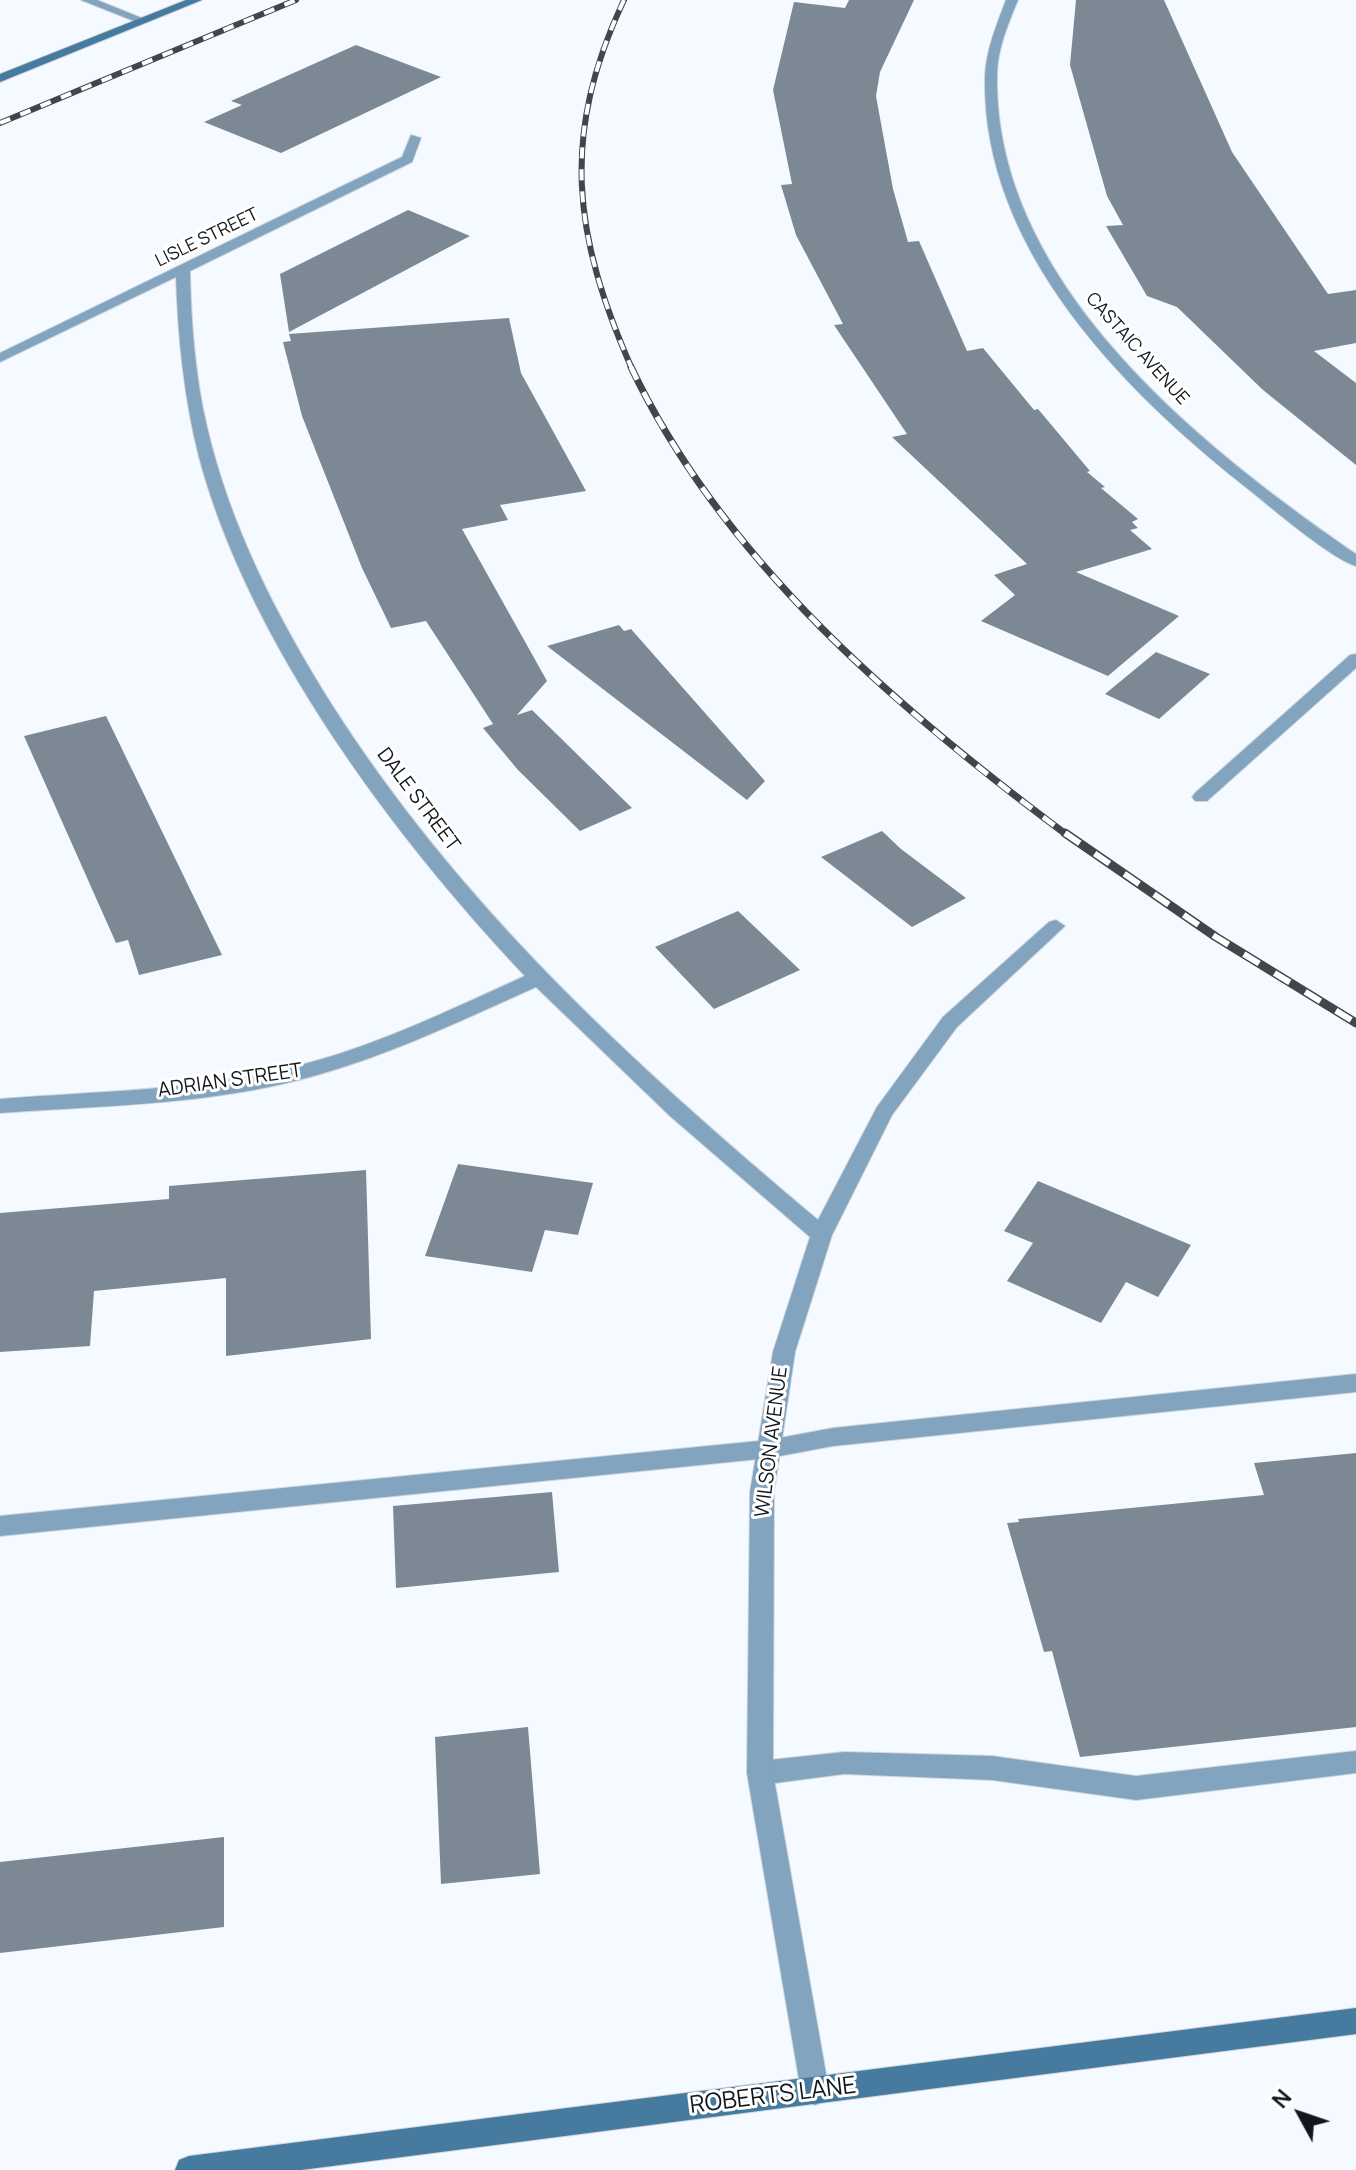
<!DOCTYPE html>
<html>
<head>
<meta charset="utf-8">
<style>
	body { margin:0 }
	#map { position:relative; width:1356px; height:2170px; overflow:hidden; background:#f4faff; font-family:Manrope,sans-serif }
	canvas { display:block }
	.north { position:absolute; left:1260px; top:2074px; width:80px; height:80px; -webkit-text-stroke:6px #fff; paint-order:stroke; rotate:310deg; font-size:22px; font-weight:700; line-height:32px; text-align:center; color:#12171b }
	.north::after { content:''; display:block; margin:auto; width:28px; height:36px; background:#12171b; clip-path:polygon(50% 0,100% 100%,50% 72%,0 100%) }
</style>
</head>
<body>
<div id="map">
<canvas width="1356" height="2170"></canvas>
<div class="north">N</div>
</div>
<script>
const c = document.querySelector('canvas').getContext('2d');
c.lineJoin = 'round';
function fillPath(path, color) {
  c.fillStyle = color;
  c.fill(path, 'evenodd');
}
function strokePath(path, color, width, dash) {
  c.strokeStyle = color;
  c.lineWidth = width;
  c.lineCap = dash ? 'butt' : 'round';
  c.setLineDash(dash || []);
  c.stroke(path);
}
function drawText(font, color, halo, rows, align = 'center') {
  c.font = font + ' Manrope,sans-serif';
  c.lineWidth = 6;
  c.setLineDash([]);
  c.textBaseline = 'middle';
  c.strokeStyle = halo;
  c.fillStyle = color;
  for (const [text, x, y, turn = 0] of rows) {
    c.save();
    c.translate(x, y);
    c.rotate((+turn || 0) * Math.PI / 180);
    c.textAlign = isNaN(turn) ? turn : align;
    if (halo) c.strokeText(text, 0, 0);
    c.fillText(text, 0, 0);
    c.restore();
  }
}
fillPath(new Path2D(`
	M 849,0 L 914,0 L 880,72 L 876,96 L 893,189 L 908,242 L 919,241 L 967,351 L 983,348 L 1034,410 L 1038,409 L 1090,471 L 1087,472 L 1105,487 L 1101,488 L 1138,519 L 1132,522 L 1138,528 L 1130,530 L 1152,549 L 1076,572 L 1179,616 L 1108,676 L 981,621 L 1015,595 L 994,575 L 1027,564 L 892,437 L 907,434 L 834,325 L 843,324 L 796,235 L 781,185 L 792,184 L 773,90 L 794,2 L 845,8 Z
	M 1076,0 L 1164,0 L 1232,152 L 1328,294 L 1356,290 L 1356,343 L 1314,351 L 1356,383 L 1356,465 L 1263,390 L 1177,307 L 1147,296 L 1106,226 L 1123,225 L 1107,196 L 1070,65 Z
	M 356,45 L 441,77 L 281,153 L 204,122 L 242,105 L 231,101 Z
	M 408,210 L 470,236 L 289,332 L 280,274 Z
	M 509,318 L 521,373 L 586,491 L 500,505 L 508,520 L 462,529 L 547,681 L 517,715 L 532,710 L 632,808 L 580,831 L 518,770 L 483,728 L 493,724 L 426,621 L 391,628 L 362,568 L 302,416 L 283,342 L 291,341 L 289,334 Z
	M 619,625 L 624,631 L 631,629 L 765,781 L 747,800 L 547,646 Z
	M 1156,652 L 1210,674 L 1159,719 L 1105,694 Z
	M 106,716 L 222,955 L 139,975 L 128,940 L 116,943 L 24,736 Z
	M 882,831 L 901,849 L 966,898 L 912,927 L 821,857 Z
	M 738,911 L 800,970 L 714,1009 L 655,947 Z
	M 458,1164 L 593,1183 L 578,1235 L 545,1230 L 532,1272 L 425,1256 Z
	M 366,1170 L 371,1339 L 226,1356 L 226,1278 L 94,1291 L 90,1346 L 0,1352 L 0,1213 L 169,1199 L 169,1186 Z
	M 1038,1181 L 1191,1245 L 1158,1297 L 1126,1282 L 1101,1323 L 1007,1281 L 1033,1243 L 1004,1231 Z
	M 1356,1453 L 1356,1727 L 1080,1757 L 1052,1651 L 1044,1652 L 1007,1523 L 1019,1522 L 1018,1519 L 1264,1495 L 1254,1463 Z
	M 552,1492 L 559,1572 L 396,1588 L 393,1506 Z
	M 528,1727 L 540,1874 L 441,1884 L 435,1737 Z
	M 224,1837 L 224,1927 L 0,1953 L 0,1862 Z`), '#7c8994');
const lane = new Path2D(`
	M 81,0 L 97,0 L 149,21 L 139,23 Z
	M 1356,1374 L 1356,1392 L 833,1446 L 769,1458 L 0,1536 L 0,1516 L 769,1440 L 833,1428 Z
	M 1356,1751 L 1356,1773 L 1136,1800 L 992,1780 L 844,1774 L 760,1785 L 751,1781 L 747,1773 L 751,1765 L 760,1761 L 844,1752 L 992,1756 L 1136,1776 Z`);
const street = new Path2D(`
	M 1006,0 L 1018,0 C 1008,24 997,50 997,76 C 994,284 1201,447 1356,554 L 1356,566 C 1332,559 1274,510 1252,492 C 1125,393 981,249 985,76 C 986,50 997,24 1006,0 Z
	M 411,135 L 421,138 L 412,162 L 190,271 C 191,323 195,376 207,427 C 230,526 277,617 330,702 C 461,908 633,1064 818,1220 L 877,1107 L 943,1017 L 1049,922 L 1056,920 L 1065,926 L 957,1027 L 892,1115 L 832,1235 L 795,1352 L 774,1492 L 773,1773 L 829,2091 L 825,2101 L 815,2105 L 805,2101 L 801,2091 L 747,1773 L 750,1492 L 773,1352 L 810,1237 L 670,1116 L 536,987 C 456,1023 377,1061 291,1082 C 196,1105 97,1106 0,1113 L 0,1099 C 97,1091 197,1091 292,1067 C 373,1048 449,1010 525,976 C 394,837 249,644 199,457 C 184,398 178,338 176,277 L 0,362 L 0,353 L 402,157 Z
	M 1356,654 L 1356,668 L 1207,801 L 1195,801 L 1192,797 L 1195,793 L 1350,655 Z`);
const secondary = new Path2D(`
	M 186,0 L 202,0 L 0,82 L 0,74 Z
	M 1356,2008 L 1356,2034 L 301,2170 L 175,2170 L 179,2160 L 189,2156 Z`);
strokePath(lane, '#d0d6db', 2);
strokePath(street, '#d0d6db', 2);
strokePath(secondary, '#d0d6db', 2);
fillPath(lane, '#82a4be');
fillPath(street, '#82a4be');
fillPath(secondary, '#467a9f');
const railFar2 = new Path2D(`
	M 624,0 C 560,136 573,235 632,369
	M 0,123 L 296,0`);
const railFar1 = new Path2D(`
	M 631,367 C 723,561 898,709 1067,835`);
const rail = new Path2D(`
	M 1065,833 L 1216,937 L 1356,1023`);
strokePath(railFar2, '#41464a', 6);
strokePath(railFar1, '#41464a', 7);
strokePath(rail, '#41464a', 9);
strokePath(railFar2, '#fff', 4, [11]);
strokePath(railFar1, '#fff', 5, [14]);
strokePath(rail, '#fff', 6, [18]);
drawText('18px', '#12171b', '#fff', [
	["LISLE STREET",207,238,-26],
	["CASTAIC AVENUE",1137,349,48]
]);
drawText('20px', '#12171b', '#fff', [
	["DALE STREET",418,800,53],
	["ADRIAN STREET",230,1081,-8],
	["WILSON AVENUE",772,1442,-83]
]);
drawText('24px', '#12171b', '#fff', [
	["ROBERTS LANE",773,2096,-7]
]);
</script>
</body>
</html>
